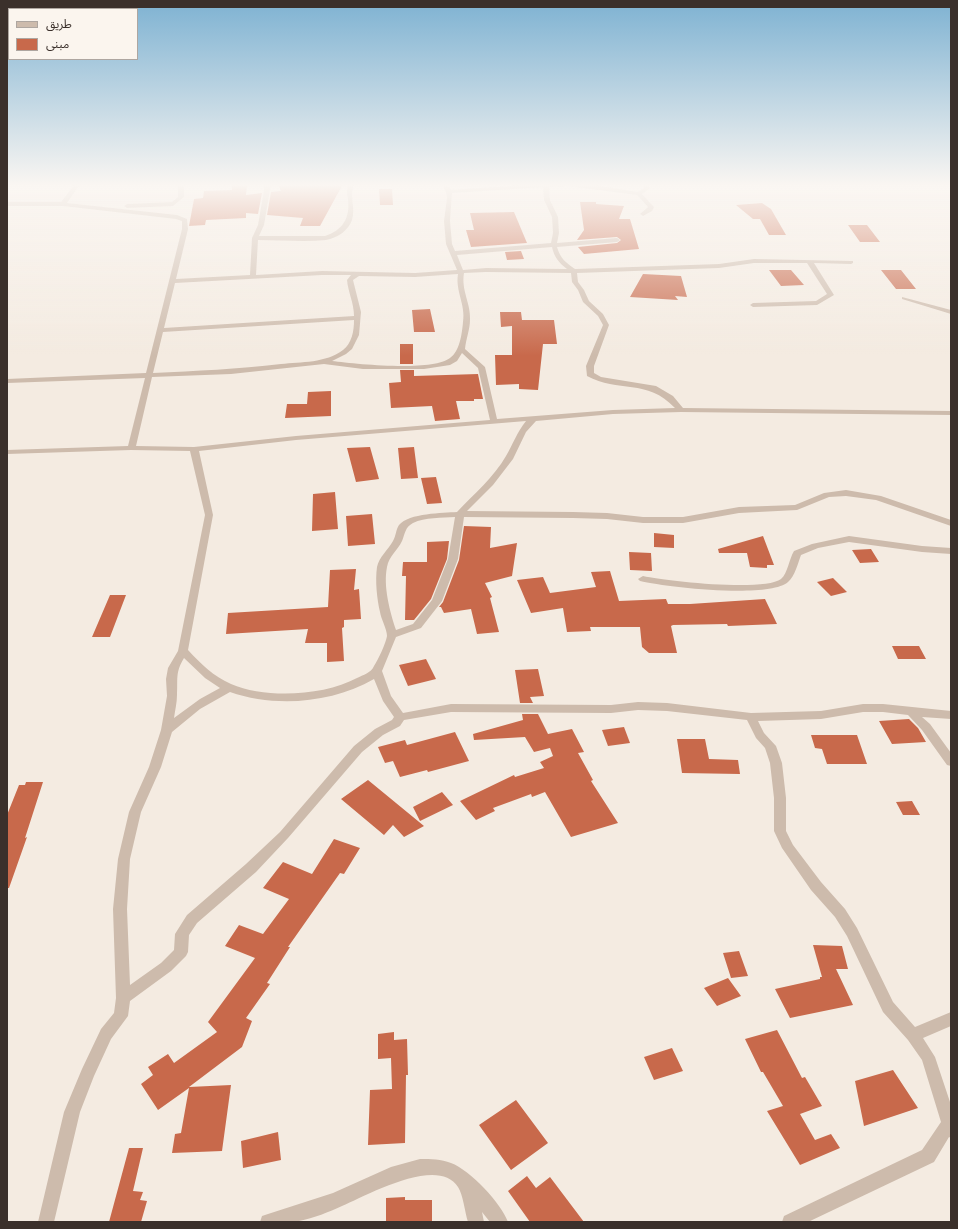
<!DOCTYPE html>
<html>
<head>
<meta charset="utf-8">
<style>
	body { margin:0 }
	#map { position:relative; width:958px; height:1229px; overflow:hidden; background:#f4ebe1; font-family:Barlow,"Noto Sans Arabic",sans-serif }
	canvas { display:block }
	.frame { position:absolute; inset:0; border:8px solid #3b302b; pointer-events:none }
	.legend { position:absolute; left:8px; top:8px; width:130px; height:52px; box-sizing:border-box; background:#fbf5ee; border:1px solid #aea6a0; margin:0; padding:5px 7px; list-style:none; font-size:12px; color:#3b302b }
	.legend li { display:flex; align-items:center; gap:8px; height:20px }
	.legend b { width:20px; border:1px solid #aea6a0 }
</style>
</head>
<body>
<div id="map">
<canvas width="958" height="1229"></canvas>
<div class="frame"></div>
<ul class="legend">
<li><b style="height:5px;background:#cdbbac"></b>طريق</li>
<li><b style="height:11px;background:#c8694b"></b>مبنى</li>
</ul>
</div>
<script>
const c = document.querySelector('canvas').getContext('2d');
c.lineJoin = 'round';
function fillPath(path, color) {
  c.fillStyle = color;
  c.fill(path, 'evenodd');
}
fillPath(new Path2D(`
	M 232,184 L 247,184 L 246,195 L 262,193 L 258,214 L 246,213 L 246,218 L 206,220 L 205,225 L 189,226 L 194,199 L 203,198 L 204,191 L 232,190 Z
	M 278,184 L 343,184 L 320,226 L 300,226 L 303,218 L 267,215 L 271,192 L 281,191 Z
	M 379,189 L 392,189 L 393,205 L 380,205 Z
	M 580,202 L 596,202 L 596,204 L 624,206 L 619,219 L 630,219 L 639,249 L 584,254 L 578,247 L 617,243 L 621,240 L 617,237 L 577,240 L 584,230 Z
	M 762,203 L 771,209 L 786,235 L 769,235 L 760,219 L 753,219 L 736,205 Z
	M 514,212 L 527,243 L 471,247 L 466,230 L 474,230 L 470,213 Z
	M 848,225 L 867,225 L 880,242 L 860,242 Z
	M 521,251 L 524,259 L 507,260 L 505,252 Z
	M 769,270 L 791,270 L 804,285 L 781,286 Z
	M 881,270 L 901,270 L 916,289 L 896,289 Z
	M 643,274 L 681,276 L 687,297 L 675,296 L 678,300 L 630,297 Z
	M 430,309 L 435,332 L 414,332 L 412,310 Z
	M 500,312 L 521,312 L 522,320 L 554,320 L 557,344 L 543,344 L 538,390 L 519,389 L 519,384 L 496,385 L 495,355 L 512,355 L 512,326 L 501,327 Z
	M 400,344 L 413,344 L 413,364 L 400,364 Z
	M 400,370 L 414,370 L 414,376 L 478,374 L 483,399 L 474,399 L 474,401 L 456,401 L 460,419 L 435,421 L 432,406 L 391,408 L 389,383 L 401,382 Z
	M 331,391 L 331,416 L 285,418 L 287,404 L 307,404 L 308,392 Z
	M 370,447 L 379,479 L 356,482 L 347,448 Z
	M 414,447 L 418,478 L 401,479 L 398,448 Z
	M 436,477 L 442,503 L 427,504 L 421,478 Z
	M 335,492 L 338,529 L 312,531 L 313,494 Z
	M 372,514 L 375,544 L 348,546 L 346,516 Z
	M 464,526 L 491,527 L 490,548 L 517,543 L 512,576 L 485,583 L 492,597 L 490,598 L 499,632 L 477,634 L 471,609 L 444,613 L 441,607 L 439,607 L 443,602 L 459,560 Z
	M 654,533 L 674,535 L 674,548 L 654,547 Z
	M 763,536 L 774,565 L 767,565 L 767,568 L 750,567 L 747,553 L 719,553 L 718,549 Z
	M 449,541 L 447,559 L 431,599 L 414,620 L 405,620 L 406,576 L 402,576 L 403,562 L 427,562 L 427,542 Z
	M 871,549 L 879,562 L 860,563 L 852,550 Z
	M 629,552 L 651,553 L 652,571 L 630,570 Z
	M 356,569 L 354,590 L 359,589 L 361,619 L 344,620 L 344,627 L 342,628 L 344,661 L 327,662 L 327,643 L 305,643 L 308,629 L 226,634 L 228,613 L 328,607 L 330,570 Z
	M 610,571 L 619,601 L 666,599 L 668,604 L 690,604 L 765,599 L 777,624 L 728,626 L 727,624 L 673,625 L 671,626 L 677,653 L 649,653 L 642,647 L 640,627 L 590,627 L 591,631 L 567,632 L 563,608 L 531,613 L 517,580 L 543,577 L 550,593 L 596,587 L 591,572 Z
	M 833,578 L 847,592 L 831,596 L 817,582 Z
	M 110,595 L 126,595 L 110,637 L 92,637 Z
	M 892,646 L 919,646 L 926,659 L 898,659 Z
	M 426,659 L 436,679 L 408,686 L 399,665 Z
	M 538,669 L 544,696 L 530,697 L 533,703 L 520,703 L 515,670 Z
	M 522,714 L 538,714 L 548,734 L 572,729 L 584,752 L 578,753 L 593,780 L 591,781 L 618,823 L 571,837 L 545,792 L 532,797 L 531,794 L 493,808 L 495,811 L 476,820 L 460,801 L 514,775 L 515,777 L 544,768 L 540,762 L 553,756 L 550,748 L 534,752 L 525,737 L 474,740 L 473,734 L 523,720 Z
	M 909,719 L 918,728 L 926,742 L 892,744 L 879,721 Z
	M 624,727 L 630,743 L 608,746 L 602,730 Z
	M 455,732 L 469,761 L 428,772 L 427,770 L 400,777 L 393,761 L 385,763 L 378,747 L 405,740 L 407,745 Z
	M 811,735 L 857,735 L 867,764 L 827,764 L 822,749 L 815,748 Z
	M 677,739 L 705,739 L 709,759 L 738,760 L 740,774 L 682,773 Z
	M 368,780 L 424,826 L 404,837 L 393,825 L 384,835 L 341,799 Z
	M 26,782 L 43,782 L 25,838 L 27,837 L 9,888 L 7,888 L 7,815 L 19,785 L 25,785 Z
	M 442,792 L 453,805 L 420,821 L 413,807 Z
	M 912,801 L 920,815 L 903,815 L 896,802 Z
	M 334,839 L 360,848 L 344,874 L 340,873 L 288,947 L 290,947 L 267,983 L 270,984 L 246,1018 L 252,1021 L 242,1047 L 189,1087 L 231,1085 L 222,1151 L 172,1153 L 175,1134 L 181,1133 L 189,1088 L 158,1110 L 141,1084 L 153,1075 L 148,1067 L 168,1054 L 174,1063 L 217,1032 L 208,1022 L 255,958 L 225,946 L 239,925 L 263,934 L 289,899 L 263,888 L 283,862 L 312,874 Z
	M 813,945 L 842,946 L 848,969 L 836,969 L 853,1005 L 790,1018 L 775,989 L 820,979 L 820,977 L 822,977 Z
	M 739,951 L 748,976 L 731,978 L 723,953 Z
	M 728,978 L 741,996 L 717,1006 L 704,988 Z
	M 777,1030 L 802,1078 L 805,1077 L 822,1106 L 800,1114 L 815,1140 L 831,1134 L 840,1148 L 800,1165 L 767,1111 L 783,1106 L 763,1072 L 761,1072 L 745,1039 Z
	M 394,1032 L 394,1040 L 407,1039 L 408,1075 L 406,1075 L 405,1143 L 368,1145 L 370,1090 L 392,1089 L 391,1058 L 378,1059 L 378,1034 Z
	M 672,1048 L 683,1071 L 654,1080 L 644,1057 Z
	M 893,1070 L 918,1108 L 864,1126 L 855,1081 Z
	M 516,1100 L 548,1143 L 511,1170 L 479,1125 Z
	M 278,1132 L 281,1160 L 243,1168 L 241,1141 Z
	M 129,1148 L 143,1148 L 133,1191 L 143,1192 L 140,1200 L 147,1201 L 141,1222 L 109,1222 Z
	M 527,1176 L 536,1188 L 550,1177 L 584,1222 L 530,1222 L 508,1191 Z
	M 405,1197 L 405,1200 L 432,1200 L 432,1222 L 386,1222 L 386,1198 Z`), '#c8694b');
fillPath(new Path2D(`
	M 75,184 L 80,184 L 67,203 L 177,215 L 187,219 L 188,229 L 176,279 L 250,275 L 252,238 L 258,225 L 265,184 L 271,184 L 264,225 L 259,236 L 325,236 C 343,230 350,218 348,200 C 347,193 346,190 349,184 L 354,184 C 349,195 356,208 352,220 C 348,231 337,238 326,240 C 304,242 280,240 258,240 L 256,275 L 322,271 L 415,273 L 457,270 L 446,244 L 444,221 L 447,198 L 446,192 L 442,184 L 447,184 L 451,190 L 540,184 L 587,184 L 638,192 L 644,188 L 643,184 L 648,184 L 650,188 L 642,194 L 654,207 L 652,211 L 643,216 L 640,214 L 648,207 L 637,195 L 569,186 L 549,187 L 550,200 L 558,217 L 559,233 L 557,243 L 617,238 L 620,240 L 617,242 L 557,247 C 560,258 566,263 575,269 L 719,264 L 754,259 L 853,261 L 853,263 L 851,264 L 814,263 L 834,295 L 817,305 L 753,307 L 750,305 L 753,303 L 816,301 L 827,294 L 807,263 L 754,263 L 719,268 L 577,273 L 578,282 L 584,290 L 589,301 L 603,314 L 609,325 L 594,366 L 594,373 L 601,377 L 656,386 L 673,396 L 683,408 L 951,411 L 951,415 L 681,412 L 613,414 L 536,421 L 526,432 L 513,459 L 493,485 L 467,511 L 573,512 L 607,513 L 643,517 L 683,517 L 739,507 L 795,505 L 824,493 L 846,490 L 881,496 L 951,520 L 951,526 L 876,500 L 846,496 L 829,497 L 797,510 L 739,513 L 683,523 L 643,523 L 607,519 L 573,518 L 464,517 L 458,559 L 442,601 L 421,628 L 396,637 L 382,671 L 391,696 L 403,713 L 451,704 L 611,705 L 638,702 L 667,703 L 751,713 L 821,711 L 863,704 L 883,704 L 951,711 L 951,719 L 922,717 L 930,724 L 951,753 L 951,766 L 947,765 L 922,730 L 908,715 L 883,712 L 863,712 L 821,719 L 758,721 L 764,733 L 776,746 L 782,763 L 786,798 L 786,831 L 793,845 L 821,882 L 845,909 L 857,928 L 893,1002 L 915,1027 L 951,1012 L 951,1026 L 923,1038 L 935,1057 L 951,1105 L 951,1138 L 949,1137 L 934,1162 L 808,1222 L 782,1222 L 784,1216 L 922,1150 L 941,1122 L 922,1060 L 908,1040 L 883,1012 L 847,936 L 835,917 L 811,890 L 782,848 L 774,831 L 774,798 L 770,763 L 765,748 L 756,738 L 747,720 L 667,711 L 638,710 L 611,713 L 451,712 L 404,720 L 400,726 L 383,735 L 362,752 L 288,838 L 256,872 L 197,923 L 189,935 L 188,952 L 186,956 L 171,971 L 130,1001 L 128,1016 L 111,1039 L 94,1076 L 80,1112 L 54,1222 L 38,1222 L 64,1112 L 82,1069 L 101,1029 L 114,1013 L 116,998 L 113,909 L 118,859 L 129,812 L 149,767 L 161,730 L 167,696 L 166,679 L 168,668 L 178,651 L 205,515 L 190,451 L 131,450 L 7,454 L 7,450 L 128,446 L 145,378 L 7,383 L 7,379 L 146,373 L 182,229 L 182,221 L 176,219 L 63,206 L 7,206 L 7,202 L 61,202 ZM 543,187 L 544,200 L 552,217 L 553,233 L 551,243 L 455,251 L 452,244 L 450,221 L 452,193 ZM 552,247 C 554,257 559,263 567,269 L 486,268 L 463,270 L 457,255 ZM 486,272 L 571,273 L 572,282 L 578,290 L 583,302 L 598,316 L 603,325 L 586,366 L 587,376 C 618,393 647,378 675,408 L 613,410 L 497,419 L 485,367 L 465,349 C 466,339 470,329 470,320 C 471,303 461,291 464,273 ZM 458,274 C 455,291 466,305 463,322 C 462,333 460,351 450,358 C 432,372 356,364 332,361 L 346,354 L 352,349 L 359,335 L 361,312 L 353,280 L 359,276 L 415,277 ZM 322,275 L 351,275 L 347,280 C 348,292 354,303 354,316 L 164,328 L 175,283 ZM 354,320 C 354,331 352,343 343,350 C 326,363 301,362 281,364 C 238,369 196,371 153,373 L 163,332 ZM 462,353 L 478,368 L 490,420 L 296,436 L 194,447 L 136,446 L 152,377 L 231,374 L 324,364 L 363,369 L 424,369 L 450,365 L 457,361 ZM 526,421 C 517,432 513,444 506,456 C 494,477 474,494 457,512 C 443,513 409,513 399,525 C 396,529 396,536 393,541 C 388,550 379,557 377,567 C 375,581 377,599 380,612 C 381,619 387,629 387,636 C 386,643 378,660 374,666 C 371,673 363,675 357,678 C 323,696 266,699 231,684 C 213,676 201,664 188,650 L 213,515 L 199,451 L 296,440 ZM 455,517 L 448,559 L 432,600 L 413,624 L 396,630 C 390,612 383,586 387,567 C 389,556 398,550 402,541 C 405,534 405,527 413,523 C 425,517 442,518 455,517 ZM 184,658 L 205,678 L 220,688 L 200,699 L 174,718 C 175,710 177,703 177,695 C 178,679 175,673 184,658 ZM 374,679 L 383,701 L 394,717 L 392,720 L 375,729 L 354,746 L 280,832 L 246,864 L 187,915 L 175,934 L 174,950 L 161,963 L 130,985 L 127,909 L 130,859 L 141,812 L 161,767 L 172,732 L 200,709 L 230,692 C 276,708 332,703 374,679 Z
	M 178,184 L 184,184 L 184,197 L 173,206 L 127,208 L 124,206 L 127,204 L 172,202 L 178,197 Z
	M 902,297 L 951,310 L 951,314 L 902,299 Z
	M 849,536 L 922,546 L 951,548 L 951,554 L 922,552 L 849,542 L 818,548 L 801,555 C 798,563 795,576 788,582 C 769,599 665,587 640,581 L 638,579 L 643,576 C 665,581 764,592 781,579 C 788,573 789,559 794,551 L 812,544 Z
	M 420,1159 C 431,1159 441,1159 451,1163 C 470,1170 501,1203 508,1222 L 490,1222 L 482,1212 L 484,1222 L 468,1222 C 465,1213 463,1194 458,1187 C 438,1155 366,1196 342,1206 C 329,1212 314,1218 299,1221 C 287,1224 272,1222 260,1222 L 262,1216 L 268,1214 L 333,1193 L 391,1167 Z`), '#cdbbac');
const sky = c.createLinearGradient(0, 0, 0, 356);
sky.addColorStop(0, '#7eb2d2');
sky.addColorStop(0.52, '#faf6f2');
sky.addColorStop(1, '#faf6f200');
c.fillStyle = sky;
c.fillRect(0, 0, 958, 356);
</script>
</body>
</html>
